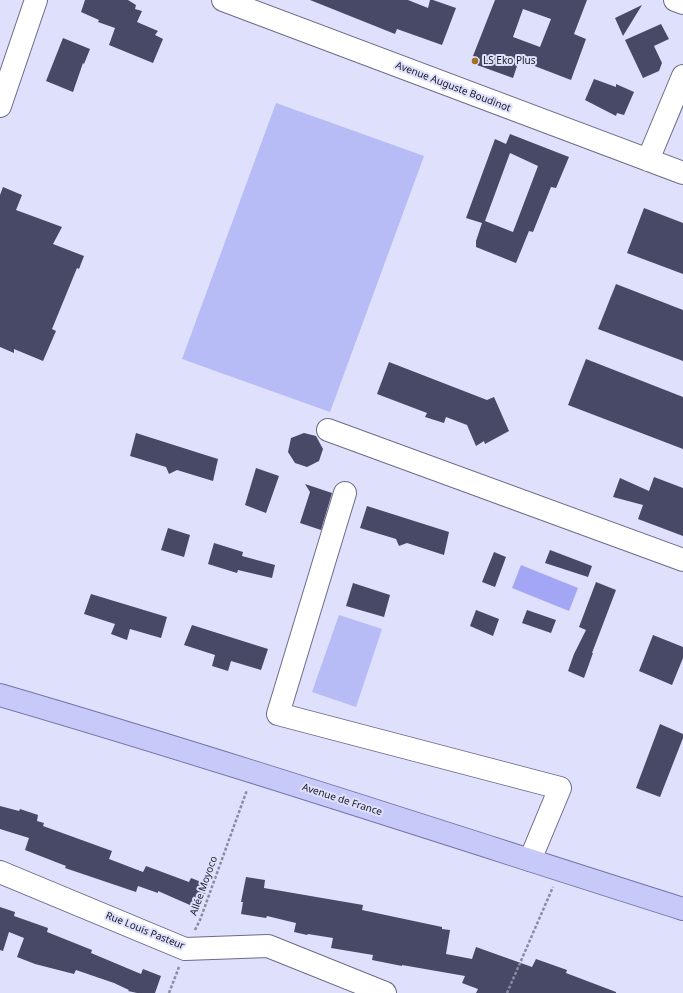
<!DOCTYPE html>
<html>
<head>
<meta charset="utf-8">
<style>
	body { margin:0 }
	canvas { display:block; background:#dee0fc }
</style>
</head>
<body>
<canvas width="683" height="993"></canvas>
<script>
const c = document.querySelector('canvas').getContext('2d');
c.lineJoin = 'round';
function fillPath(path, color) {
  c.fillStyle = color;
  c.fill(path, 'evenodd');
}
function strokePath(path, color, width, dash) {
  c.strokeStyle = color;
  c.lineWidth = width;
  c.lineCap = dash ? 'butt' : 'round';
  c.setLineDash(dash || []);
  c.stroke(path);
}
function drawText(font, color, halo, rows, align = 'center') {
  c.font = font + ' "Noto Sans",sans-serif';
  c.lineWidth = 4;
  c.setLineDash([]);
  c.textBaseline = 'middle';
  c.strokeStyle = halo;
  c.fillStyle = color;
  for (const [text, x, y, turn = 0] of rows) {
    c.save();
    c.translate(x, y);
    c.rotate((+turn || 0) * Math.PI / 180);
    c.textAlign = isNaN(turn) ? turn : align;
    if (halo) c.strokeText(text, 0, 0);
    c.fillText(text, 0, 0);
    c.restore();
  }
}
fillPath(new Path2D(`
	M 276,103 L 424,156 L 330,412 L 182,359 Z
	M 339,615 L 382,629 L 356,707 L 312,692 Z`), '#b7bbf6');
fillPath(new Path2D(`
	M 521,565 L 578,588 L 569,611 L 512,588 Z`), '#a3a6f4');
fillPath(new Path2D(`
	M 85,0 L 128,0 L 136,5 L 135,9 L 142,11 L 137,22 L 158,31 L 155,35 L 163,39 L 153,63 L 109,45 L 115,28 L 98,22 L 99,20 L 81,12 Z
	M 310,0 L 408,0 L 428,8 L 430,0 L 433,0 L 456,8 L 442,45 L 397,29 L 395,34 Z
	M 495,0 L 587,0 L 574,34 L 586,39 L 571,80 L 519,60 L 513,78 L 477,65 L 480,59 L 473,56 ZM 523,9 L 551,19 L 540,47 L 513,37 Z
	M 642,5 L 623,36 L 615,18 Z
	M 661,24 L 669,39 L 654,46 L 662,63 L 659,71 L 643,78 L 625,40 Z
	M 63,38 L 90,49 L 84,64 L 83,63 L 73,92 L 46,81 Z
	M 594,79 L 616,87 L 616,84 L 634,92 L 624,115 L 617,113 L 616,116 L 585,100 Z
	M 510,134 L 569,157 L 556,188 L 551,187 L 533,232 L 529,231 L 516,263 L 476,247 L 476,241 L 482,223 L 466,218 L 495,139 L 506,144 ZM 510,153 L 538,166 L 513,232 L 485,221 Z
	M 3,187 L 22,195 L 16,210 L 62,227 L 53,244 L 84,256 L 79,269 L 77,268 L 52,329 L 56,331 L 43,361 L 14,349 L 14,353 L 0,347 L 0,195 Z
	M 644,208 L 683,223 L 683,274 L 627,253 Z
	M 616,284 L 683,310 L 683,361 L 598,329 Z
	M 586,359 L 683,397 L 683,449 L 568,405 Z
	M 389,362 L 487,400 L 494,397 L 509,431 L 485,444 L 484,441 L 476,446 L 467,425 L 446,417 L 444,423 L 425,417 L 427,413 L 377,394 Z
	M 136,433 L 218,459 L 213,481 L 177,470 L 169,474 L 166,467 L 130,456 Z
	M 304,433 L 316,436 L 323,449 L 319,461 L 307,467 L 295,463 L 288,452 L 291,438 Z
	M 256,468 L 279,476 L 266,513 L 245,505 Z
	M 654,477 L 683,488 L 683,536 L 638,519 L 643,505 L 613,497 L 620,478 L 649,491 Z
	M 305,484 L 332,493 L 321,530 L 300,523 L 310,492 Z
	M 367,506 L 449,532 L 444,555 L 407,543 L 399,546 L 396,539 L 360,528 Z
	M 168,528 L 190,535 L 184,557 L 161,550 Z
	M 214,543 L 243,552 L 242,556 L 275,565 L 272,578 L 238,570 L 237,573 L 208,564 Z
	M 550,550 L 592,566 L 588,577 L 545,563 Z
	M 494,552 L 506,557 L 495,587 L 482,582 Z
	M 596,582 L 616,590 L 592,653 L 593,653 L 584,678 L 568,671 L 574,654 L 586,630 L 579,627 Z
	M 353,583 L 390,595 L 384,617 L 346,606 Z
	M 91,594 L 167,617 L 161,638 L 130,629 L 127,640 L 111,634 L 115,624 L 84,614 Z
	M 476,610 L 499,619 L 493,636 L 470,626 Z
	M 527,610 L 556,620 L 551,633 L 522,623 Z
	M 192,625 L 268,649 L 261,670 L 231,661 L 228,671 L 212,666 L 215,655 L 184,645 Z
	M 653,635 L 683,647 L 683,658 L 672,685 L 639,671 Z
	M 660,724 L 683,734 L 683,738 L 660,797 L 636,788 Z
	M 0,806 L 19,811 L 20,809 L 38,815 L 37,821 L 44,823 L 43,826 L 112,851 L 109,859 L 143,872 L 146,866 L 189,882 L 191,878 L 209,885 L 199,909 L 158,891 L 158,893 L 138,886 L 136,892 L 65,868 L 66,866 L 25,850 L 29,838 L 0,829 Z
	M 246,877 L 265,880 L 264,888 L 363,905 L 362,910 L 442,927 L 442,929 L 450,930 L 446,954 L 472,959 L 476,947 L 532,967 L 536,959 L 567,970 L 566,973 L 616,992 L 616,993 L 476,993 L 478,989 L 462,983 L 465,976 L 402,965 L 402,966 L 372,960 L 373,955 L 331,948 L 333,938 L 308,934 L 307,935 L 294,932 L 296,923 L 267,916 L 266,918 L 241,914 L 243,902 L 241,902 Z
	M 0,907 L 15,912 L 14,916 L 48,928 L 47,932 L 92,950 L 91,953 L 141,974 L 143,969 L 161,976 L 155,993 L 137,993 L 128,991 L 129,990 L 114,983 L 76,970 L 74,974 L 35,964 L 17,957 L 24,938 L 9,932 L 3,951 L 0,950 Z`), '#484966');
const minor = new Path2D(`
	M 223,0 L 683,173
	M 675,0 L 683,3
	M 0,106 L 36,0
	M 648,160 L 683,76
	M 328,430 L 683,560
	M 345,493 L 278,714 L 560,788 L 530,860
	M 0,872 L 185,949 L 268,946 L 385,993`);
const major = new Path2D(`
	M 0,695 C 229,762 456,837 683,909`);
strokePath(minor, '#6a6c8b', 24);
strokePath(major, '#7274ab', 24);
strokePath(new Path2D(`
	M 195,930 L 200,920 L 247,790
	M 169,993 L 179,967
	M 507,993 L 553,887`), '#898ba0', 2.5, [3, 2]);
strokePath(minor, '#fff', 22);
strokePath(major, '#c7c9f8', 22);
for (const [x, y, r, color] of [
	[475,61,4,"#a37027"]
]) {
  const dot = new Path2D();
  dot.arc(x, y, r, 0, 2 * Math.PI);
  c.fillStyle = color;
  c.fill(dot);
  strokePath(dot, '#dee0fc', 1.5);
}
drawText('10px', '#181825', '#dee0fc', [
	["LS Eko Plus",483,61]
], 'left');
drawText('10px', '#181825', '#dee0fc', [
	["Avenue Auguste Boudinot",453,87,21],
	["Avenue de France",342,800,18],
	["Allée Moyoco",204,886,-70],
	["Rue Louis Pasteur",145,931,22]
]);
</script>
</body>
</html>
